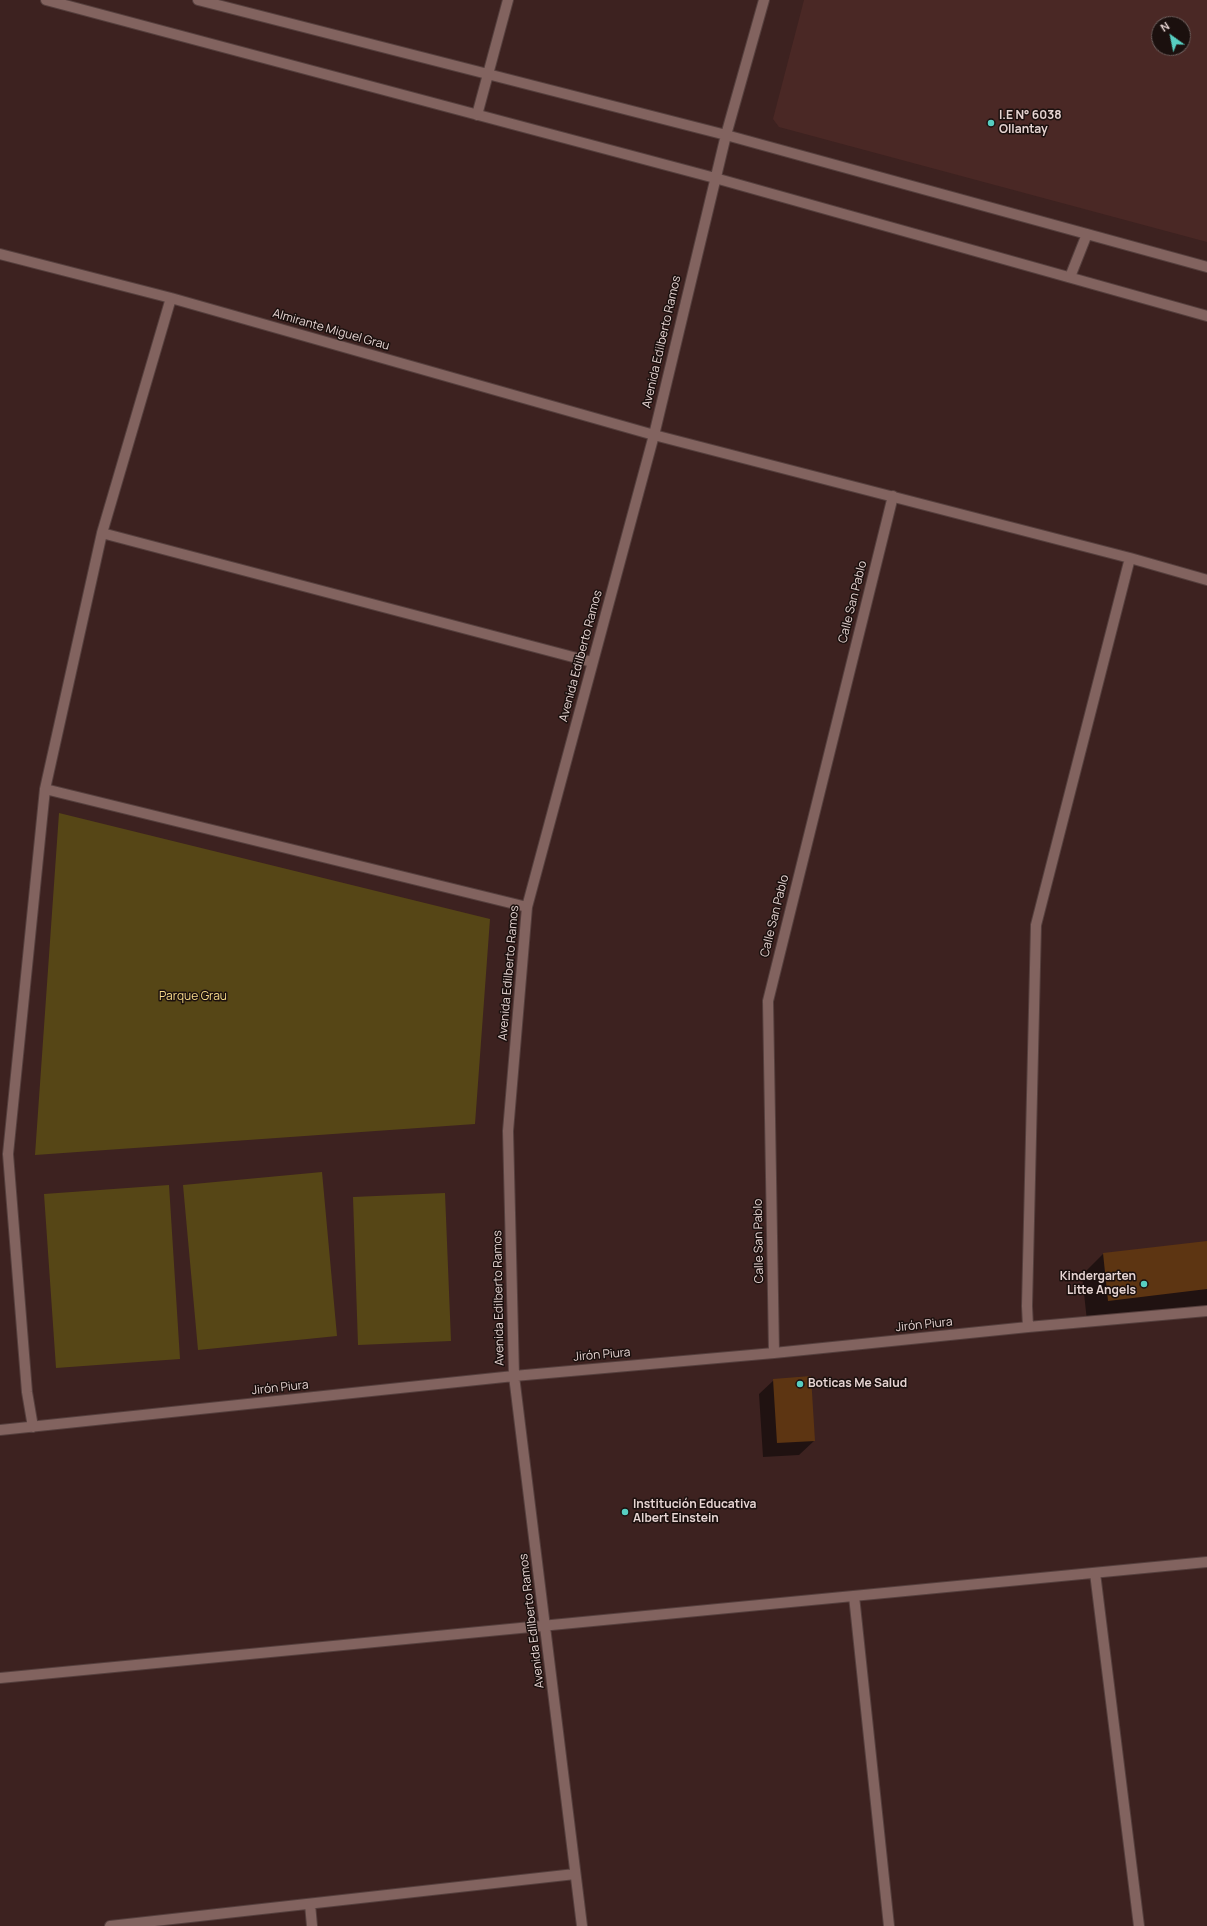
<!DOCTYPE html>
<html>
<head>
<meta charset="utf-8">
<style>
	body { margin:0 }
	#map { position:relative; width:1207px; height:1926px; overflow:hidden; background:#3d2220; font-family:Manrope,sans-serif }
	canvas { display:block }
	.north { position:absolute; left:1151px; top:16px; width:40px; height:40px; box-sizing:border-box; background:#1b100e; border:1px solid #6c5e5c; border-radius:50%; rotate:327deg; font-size:11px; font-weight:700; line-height:16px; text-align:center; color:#e6d4d2 }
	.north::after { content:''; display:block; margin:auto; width:14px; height:18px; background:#57cec1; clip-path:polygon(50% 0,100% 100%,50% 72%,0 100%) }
</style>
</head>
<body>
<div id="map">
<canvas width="1207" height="1926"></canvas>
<div class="north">N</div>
</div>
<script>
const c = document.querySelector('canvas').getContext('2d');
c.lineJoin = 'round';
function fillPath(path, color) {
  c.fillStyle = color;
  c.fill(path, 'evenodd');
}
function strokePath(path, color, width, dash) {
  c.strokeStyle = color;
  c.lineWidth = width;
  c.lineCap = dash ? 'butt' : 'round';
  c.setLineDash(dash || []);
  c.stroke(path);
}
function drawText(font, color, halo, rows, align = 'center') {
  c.font = font + ' Manrope,sans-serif';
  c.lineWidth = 3;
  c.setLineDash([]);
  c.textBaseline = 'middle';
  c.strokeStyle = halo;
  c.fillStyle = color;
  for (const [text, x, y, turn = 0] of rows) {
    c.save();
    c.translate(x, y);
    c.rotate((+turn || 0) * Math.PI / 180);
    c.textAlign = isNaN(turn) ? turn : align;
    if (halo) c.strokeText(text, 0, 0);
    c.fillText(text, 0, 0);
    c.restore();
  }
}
fillPath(new Path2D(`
	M 804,0 L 1207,0 L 1207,242 L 779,127 L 773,119 ZM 1159,24 L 1183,24 L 1183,48 L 1159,48 Z`), '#4a2825');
fillPath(new Path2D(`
	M 59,813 L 490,919 L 475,1124 L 35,1155 Z
	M 322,1172 L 337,1336 L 198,1350 L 183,1185 Z
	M 169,1185 L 180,1359 L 56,1368 L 44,1194 Z
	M 445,1193 L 451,1341 L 358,1345 L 353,1197 Z`), '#564616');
fillPath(new Path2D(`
	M 1207,1242 L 1207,1307 L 1087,1321 L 1082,1275 L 1103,1254 Z
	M 774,1380 L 814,1441 L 799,1455 L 763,1457 L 759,1394 Z`), '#0007');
fillPath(new Path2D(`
	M 1207,1241 L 1207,1289 L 1108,1301 L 1103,1253 Z
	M 811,1376 L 815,1441 L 777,1443 L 773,1379 Z`), '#5d3512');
const minor = new Path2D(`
	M 46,0 L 715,178 L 1207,316
	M 198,0 L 726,135 L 1207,267
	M 477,115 L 508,0
	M 0,254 L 171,298 L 654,435 L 1130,558 L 1207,580
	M 1070,277 L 1087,234
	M 102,533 L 592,662
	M 45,789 L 527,907
	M 1028,1327 L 1027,1306 L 1036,925 L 1130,558
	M 774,1353 L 768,1001 L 893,496
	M 33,1427 L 27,1392 L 8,1154 L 45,789 L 102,533 L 171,298
	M 0,1430 L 514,1376 L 774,1353 L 1028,1327 L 1207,1311
	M 1095,1573 L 1139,1926
	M 854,1596 L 889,1926
	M 0,1678 L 1207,1562
	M 310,1904 L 312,1926
	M 110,1926 L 575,1874
	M 582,1926 L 514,1376 L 508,1131 L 527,907 L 654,435 L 726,135 L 764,0`);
strokePath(minor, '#553f3d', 12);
strokePath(minor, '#82635f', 10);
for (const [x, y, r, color] of [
	[991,123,4,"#57cec1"],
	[1144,1284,4,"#57cec1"],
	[800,1384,4,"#57cec1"],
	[625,1512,4,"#57cec1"]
]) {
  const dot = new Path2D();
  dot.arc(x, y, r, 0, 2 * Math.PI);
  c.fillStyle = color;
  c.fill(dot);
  strokePath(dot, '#1b100e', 1.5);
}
drawText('bold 12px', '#e6d4d2', '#1b100e', [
	["I.E N° 6038",999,116],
	["Ollantay",999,130],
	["Kindergarten",1136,1277,"right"],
	["Litte Angels",1136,1291,"right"],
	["Boticas Me Salud",808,1384],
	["Institución Educativa",633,1505],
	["Albert Einstein",633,1519]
], 'left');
drawText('12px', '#e6d4d2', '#1b100e', [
	["Almirante Miguel Grau",331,330,16],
	["Avenida Edilberto Ramos",662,342,-77],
	["Calle San Pablo",853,602,-76],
	["Avenida Edilberto Ramos",581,656,-75],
	["Calle San Pablo",775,916,-76],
	["Avenida Edilberto Ramos",509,973,-85],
	["Calle San Pablo",759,1241,-91],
	["Avenida Edilberto Ramos",499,1298,-91],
	["Jirón Piura",924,1325,-6],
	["Jirón Piura",602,1355,-5],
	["Jirón Piura",280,1388,-6],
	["Avenida Edilberto Ramos",532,1621,-97]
]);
drawText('12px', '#f6d989', '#1b100e', [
	["Parque Grau",193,997]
]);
</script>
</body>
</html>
